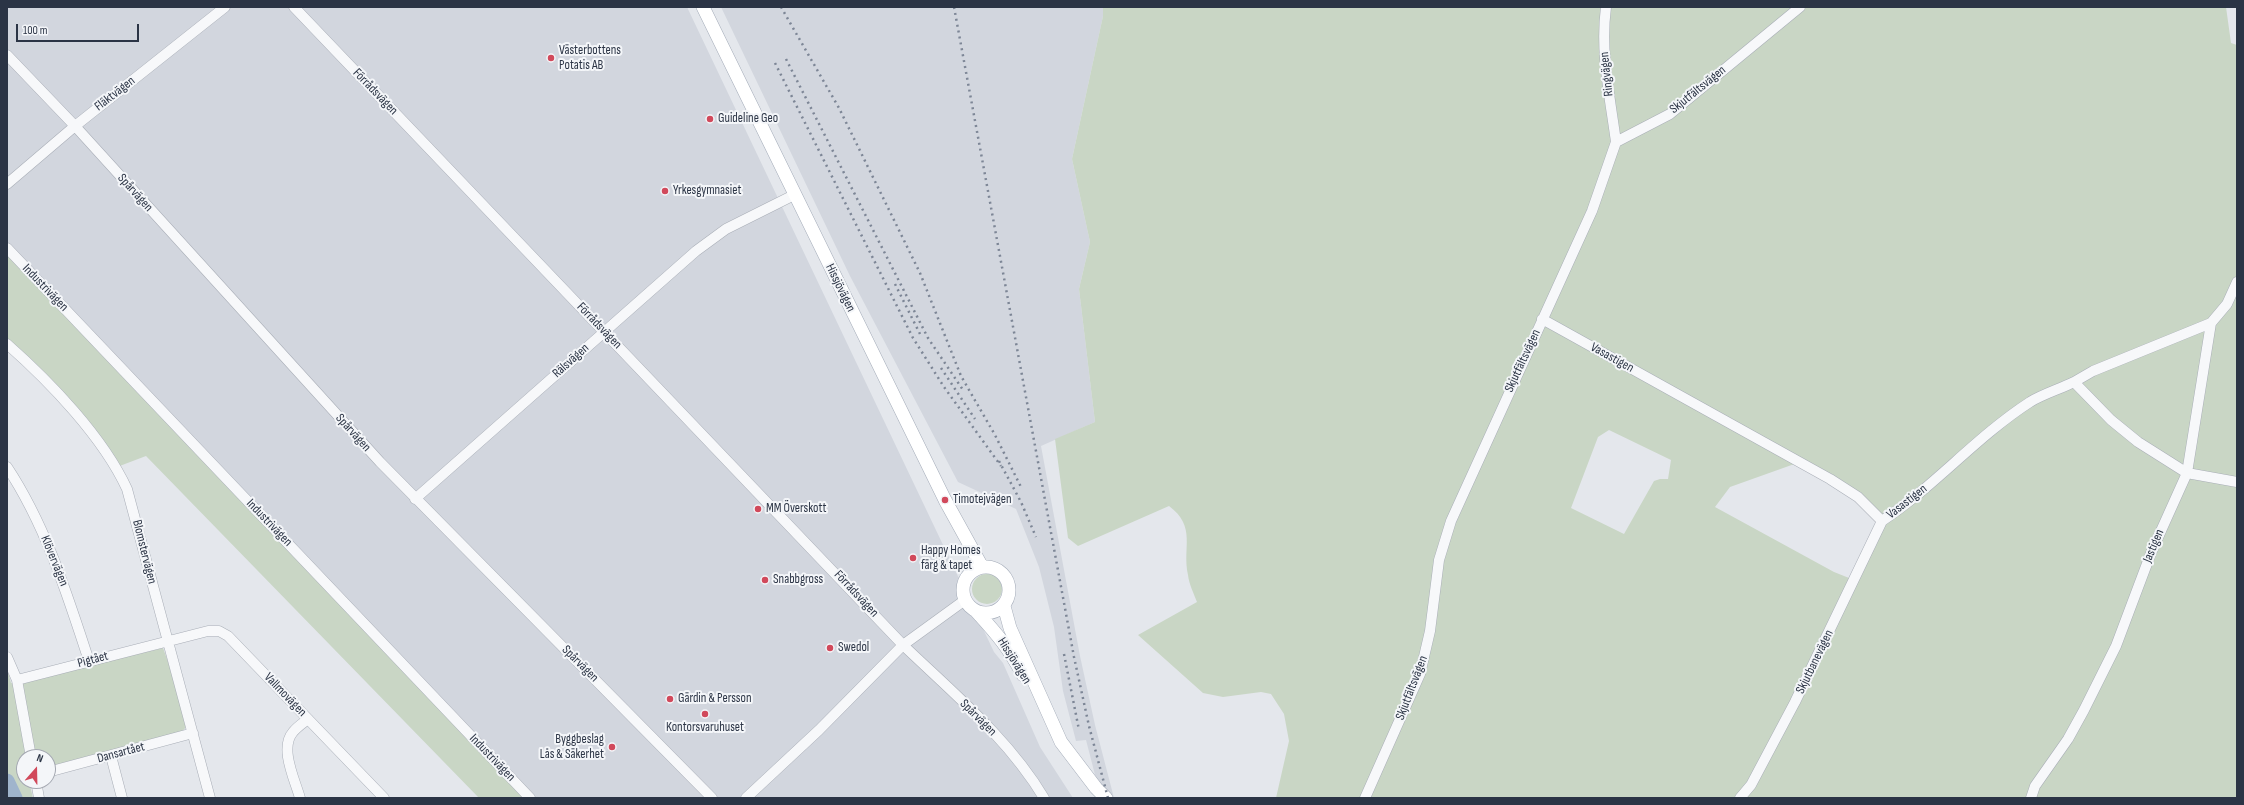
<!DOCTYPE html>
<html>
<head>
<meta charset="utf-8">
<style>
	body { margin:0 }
	#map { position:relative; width:2244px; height:805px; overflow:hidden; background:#e4e7ec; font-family:"Sofia Sans Condensed",sans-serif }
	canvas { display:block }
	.frame { position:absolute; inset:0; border:8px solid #2b3445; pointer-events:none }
	.north { position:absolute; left:16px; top:749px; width:40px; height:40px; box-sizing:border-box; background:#f4f6f9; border:1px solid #a4a8b1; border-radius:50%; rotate:20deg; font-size:11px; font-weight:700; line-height:16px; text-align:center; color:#2b3445 }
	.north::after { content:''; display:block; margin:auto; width:14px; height:18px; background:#d1495b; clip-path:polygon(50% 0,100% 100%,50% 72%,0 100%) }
	.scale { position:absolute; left:16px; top:24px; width:123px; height:18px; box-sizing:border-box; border:2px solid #2b3445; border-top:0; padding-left:5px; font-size:12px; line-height:14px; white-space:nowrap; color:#2b3445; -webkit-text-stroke:3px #f4f6f9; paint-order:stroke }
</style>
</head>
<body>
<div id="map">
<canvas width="2244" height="805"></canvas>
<div class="frame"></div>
<div class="north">N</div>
<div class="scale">100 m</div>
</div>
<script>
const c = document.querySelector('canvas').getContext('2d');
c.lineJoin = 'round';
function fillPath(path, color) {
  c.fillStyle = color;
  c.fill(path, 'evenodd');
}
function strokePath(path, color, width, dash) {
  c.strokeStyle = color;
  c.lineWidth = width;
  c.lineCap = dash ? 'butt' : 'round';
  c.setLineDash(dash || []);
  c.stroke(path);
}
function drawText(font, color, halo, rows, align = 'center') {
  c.font = font + ' "Sofia Sans Condensed",sans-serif';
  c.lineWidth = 4;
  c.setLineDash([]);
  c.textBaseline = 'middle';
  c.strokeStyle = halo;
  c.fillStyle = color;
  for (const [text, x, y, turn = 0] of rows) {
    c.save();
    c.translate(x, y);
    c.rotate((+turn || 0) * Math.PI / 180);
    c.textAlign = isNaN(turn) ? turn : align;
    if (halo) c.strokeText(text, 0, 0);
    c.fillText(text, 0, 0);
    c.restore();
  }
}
fillPath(new Path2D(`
	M 7,7 L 687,7 L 994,652 L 1003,663 L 1040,747 L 1073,798 L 528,798 L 7,263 Z
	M 721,7 L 1103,7 L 1103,16 L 1072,159 L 1090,242 L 1079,289 L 1095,422 L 1041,446 L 1080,656 L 1095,725 L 1114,798 L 1101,798 L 1086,740 L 1076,741 L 1063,691 L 1054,627 L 1039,567 L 1016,509 L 958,482 L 850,276 Z`), '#d2d6de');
fillPath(new Path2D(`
	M 1103,7 L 2226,7 L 2231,43 L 2237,45 L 2237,798 L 1276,798 L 1289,741 L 1284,714 L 1271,694 L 1261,692 L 1223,697 L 1203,693 L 1138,635 L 1197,602 C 1194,594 1189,584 1188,575 C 1182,547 1197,527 1169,506 L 1078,546 L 1068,538 L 1055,439 L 1095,422 L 1079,289 L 1090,242 L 1072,159 L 1103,16 ZM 1609,430 L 1671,460 L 1668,479 L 1660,479 L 1654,481 L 1624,534 L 1571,508 L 1598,437 ZM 1800,462 L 1858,497 L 1882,521 L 1854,580 L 1834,572 L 1715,507 L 1730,487 Z
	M 7,248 L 530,798 L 479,798 L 146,456 L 117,467 L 104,447 L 7,344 Z
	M972 589a15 15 0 1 1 30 0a15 15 0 1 1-30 0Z
	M 163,648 L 189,720 L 186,727 L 179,735 L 48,770 L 48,757 L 24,757 L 24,781 L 29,781 L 33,798 L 7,798 L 7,669 L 11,683 Z`), '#c9d6c5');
strokePath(new Path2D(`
	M 7,781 L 15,798`), '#9fb4cc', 15);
const minor = new Path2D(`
	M 294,7 L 903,645 C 953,693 1008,738 1044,798
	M 1606,7 C 1600,52 1610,97 1616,142
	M 7,55 L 75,126 L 380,462 L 712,798
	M 7,184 L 75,126 L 225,7
	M 7,248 L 530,798
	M 1542,319 L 1830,479 L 1858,497 L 1882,521
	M 7,344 C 50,382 103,437 127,489 L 210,798
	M 2074,382 L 2093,371 L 2211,323
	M 7,467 C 46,526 67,594 89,661
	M 415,499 L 696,251 L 726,229 L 794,195
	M 1882,521 C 1935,486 1976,437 2030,402 C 2043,394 2060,389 2074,382 L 2111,420 L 2138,442 L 2187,473 L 2237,482
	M 7,657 L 17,680 L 31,757
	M 17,680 L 208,631 L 219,631 L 228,636 L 384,798
	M 111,756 L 122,798
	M 48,772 L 193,733
	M 36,781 L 39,798
	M 300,798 C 295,780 279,748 293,732 C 297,727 303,723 308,719
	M 746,798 L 819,730 L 903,645 L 965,600
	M 1365,798 L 1420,674 L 1430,631 L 1439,560 L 1451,521 L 1592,211 L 1616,142 L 1670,114 L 1800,7
	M 1740,798 L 1751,785 L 1795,702 L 1882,521
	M 2031,798 L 2035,786 L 2068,739 L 2084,710 L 2116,646 L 2151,553 L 2187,473 L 2211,323 L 2227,304 L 2237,282`);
const major = new Path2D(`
	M 703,7 L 945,500 L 982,567
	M963 590a23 23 0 1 1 46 0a23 23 0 1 1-46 0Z
	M 1004,606 L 1010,628 L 1061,742 L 1096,788 L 1106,798
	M 976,611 C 997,634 1009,648 1023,675`);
strokePath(minor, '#a9aeb7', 11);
strokePath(major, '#a3abb8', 14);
strokePath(minor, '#f7f8fa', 10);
strokePath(major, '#fff', 13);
strokePath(new Path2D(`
	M 781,7 L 839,108 L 920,273 L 961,376 L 995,435 L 1021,487
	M 954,7 L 1074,657 L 1089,726 L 1108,798
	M 786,59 L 928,338 L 963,390
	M 775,63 L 913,338 L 944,387 L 1001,466
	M 895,284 L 920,334
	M 941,368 L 975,419
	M 999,461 L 1021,502 L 1036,537
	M 1064,654 L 1079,730`), '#7d8696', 2.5, [2, 4]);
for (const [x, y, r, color] of [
	[551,58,4,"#d1495b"],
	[710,119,4,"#d1495b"],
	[665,191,4,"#d1495b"],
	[945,500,4,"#d1495b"],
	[758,509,4,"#d1495b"],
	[913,558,4,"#d1495b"],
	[765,580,4,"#d1495b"],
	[830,648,4,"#d1495b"],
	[670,699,4,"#d1495b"],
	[705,714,4,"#d1495b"],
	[612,747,4,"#d1495b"]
]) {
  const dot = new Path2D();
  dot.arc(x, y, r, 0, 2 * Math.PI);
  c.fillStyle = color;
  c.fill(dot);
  strokePath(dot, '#f4f6f9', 1.5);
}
drawText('13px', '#2b3445', '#f4f6f9', [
	["Västerbottens",559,51],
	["Potatis AB",559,66],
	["Guideline Geo",718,119],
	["Yrkesgymnasiet",673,191],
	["Timotejvägen",953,500],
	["MM Överskott",766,509],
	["Happy Homes",921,551],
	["färg & tapet",921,566],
	["Snabbgross",773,580],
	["Swedol",838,648],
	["Gärdin & Persson",678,699],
	["Kontorsvaruhuset",705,728,"center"],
	["Byggbeslag",604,740,"right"],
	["Lås & Säkerhet",604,755,"right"]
], 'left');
drawText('13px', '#2b3445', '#f4f6f9', [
	["Ringvägen",1607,74,-96],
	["Skjutfältsvägen",1698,90,-39],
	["Förrådsvägen",375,92,46],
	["Fläktvägen",115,94,-38],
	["Spårvägen",135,193,48],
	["Industrivägen",45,288,46],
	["Hissjövägen",840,288,64],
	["Förrådsvägen",599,326,46],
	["Vasastigen",1612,358,29],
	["Rälsvägen",571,361,-42],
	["Skjutfältsvägen",1523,361,-65],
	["Spårvägen",353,433,48],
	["Vasastigen",1907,502,-38],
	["Industrivägen",269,523,46],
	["Jastigen",2154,546,-67],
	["Blomstervägen",144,552,76],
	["Klövervägen",54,561,68],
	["Förrådsvägen",856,594,47],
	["Pigtået",93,660,-15],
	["Hissjövägen",1014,661,58],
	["Skjutbanevägen",1815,662,-64],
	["Spårvägen",580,664,45],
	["Skjutfältsvägen",1412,688,-69],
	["Vallmovägen",285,695,46],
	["Spårvägen",978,718,45],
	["Dansartået",121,753,-15],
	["Industrivägen",492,758,46]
]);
</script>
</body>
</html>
